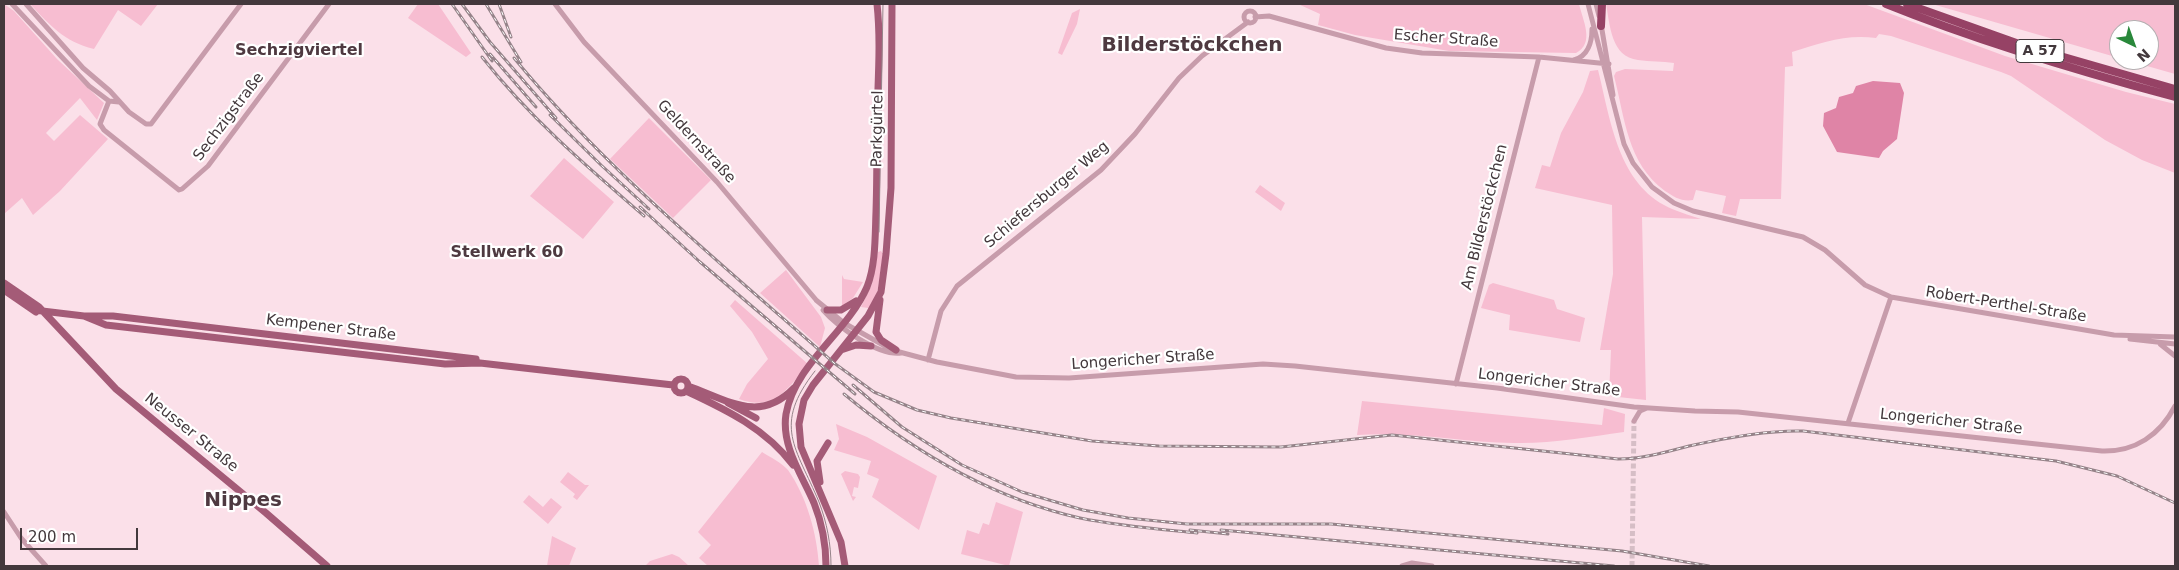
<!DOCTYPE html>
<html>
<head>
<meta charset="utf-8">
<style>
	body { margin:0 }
	#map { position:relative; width:2179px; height:570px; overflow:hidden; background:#fbe0e9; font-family:"DejaVu Sans",sans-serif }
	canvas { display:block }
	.frame { position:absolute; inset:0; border:5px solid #43383c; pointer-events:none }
	.north { position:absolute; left:2109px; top:20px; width:50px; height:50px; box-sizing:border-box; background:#fff; border:1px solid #b4afb1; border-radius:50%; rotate:138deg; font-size:14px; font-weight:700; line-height:20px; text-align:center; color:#43383c }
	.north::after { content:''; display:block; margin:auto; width:18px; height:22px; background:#29883b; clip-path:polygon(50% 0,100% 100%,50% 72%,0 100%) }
	.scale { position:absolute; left:20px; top:528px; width:118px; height:22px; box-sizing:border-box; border:2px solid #43383c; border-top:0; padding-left:6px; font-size:15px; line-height:18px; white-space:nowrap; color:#43383c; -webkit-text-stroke:4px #fff; paint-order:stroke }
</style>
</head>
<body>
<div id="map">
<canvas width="2179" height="570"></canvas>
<div class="frame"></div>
<div class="north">N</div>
<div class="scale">200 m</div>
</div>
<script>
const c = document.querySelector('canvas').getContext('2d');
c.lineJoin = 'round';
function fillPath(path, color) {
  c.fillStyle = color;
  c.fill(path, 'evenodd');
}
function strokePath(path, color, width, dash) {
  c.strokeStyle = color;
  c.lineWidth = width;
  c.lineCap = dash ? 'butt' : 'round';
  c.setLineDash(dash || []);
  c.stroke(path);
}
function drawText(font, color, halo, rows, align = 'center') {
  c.font = font + ' "DejaVu Sans",sans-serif';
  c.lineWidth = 4.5;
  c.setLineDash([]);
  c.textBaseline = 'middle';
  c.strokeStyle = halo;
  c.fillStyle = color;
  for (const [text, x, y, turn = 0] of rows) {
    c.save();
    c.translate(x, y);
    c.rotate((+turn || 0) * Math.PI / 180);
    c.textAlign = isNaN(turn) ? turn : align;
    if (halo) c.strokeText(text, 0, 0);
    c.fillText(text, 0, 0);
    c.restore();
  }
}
fillPath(new Path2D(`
	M 4,4 L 14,11 L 57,59 L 104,103 L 97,120 L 80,98 L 46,133 L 54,141 L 80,115 L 108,139 L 60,191 L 33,215 L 22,198 L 4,214 Z
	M 30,4 L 158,4 L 141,26 L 118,10 L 94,49 C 63,41 51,26 30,4 Z
	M 418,4 L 438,4 L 471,53 L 466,57 L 408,18 Z
	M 1298,4 L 1579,4 C 1583,21 1595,43 1576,53 L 1449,51 L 1355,35 L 1318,25 L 1320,14 Z
	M 1606,4 L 1864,4 L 2005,56 L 2126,92 L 2175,104 L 2175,173 L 2142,160 L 2105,140 L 2011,76 L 2001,72 L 1891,36 L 1879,34 L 1876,38 C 1845,34 1821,43 1792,52 L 1793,66 L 1785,67 L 1781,199 L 1740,199 L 1736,216 L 1722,213 L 1726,196 L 1696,190 L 1693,200 C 1682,202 1674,197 1665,191 C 1627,163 1625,118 1614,76 L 1616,72 L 1625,69 L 1673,71 L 1674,63 C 1662,61 1650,62 1638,60 C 1611,57 1610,25 1606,4 Z
	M 1932,4 L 2175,4 L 2175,74 L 2126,60 L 2149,60 L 2149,30 L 2119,30 L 2119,58 Z
	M 1080,9 L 1077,24 L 1062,55 L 1058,53 L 1072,13 Z
	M 1598,70 C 1610,117 1617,179 1664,205 C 1675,211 1689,215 1701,219 L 1642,217 L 1646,400 L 1609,396 L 1611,350 L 1600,350 L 1613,274 L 1612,205 L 1535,188 L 1542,165 L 1550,167 L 1561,133 L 1583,92 L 1590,71 Z
	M 649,118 L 711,180 L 673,218 L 610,159 Z
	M 564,158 L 614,202 L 583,239 L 530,196 Z
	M 1260,185 L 1285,203 L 1281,211 L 1255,192 Z
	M 881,251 L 883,254 L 877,295 L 868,312 L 868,308 L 861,307 L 872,284 L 878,252 Z
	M 786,270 L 821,317 L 825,328 L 820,347 L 760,293 Z
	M 842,275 L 844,279 L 863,282 L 853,298 L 842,306 Z
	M 1493,283 L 1554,300 L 1557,309 L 1585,318 L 1580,342 L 1509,330 L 1510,315 L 1481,308 L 1489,285 Z
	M 735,300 L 808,364 C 789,388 774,412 739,399 L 747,384 L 768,359 L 752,332 L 730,306 Z
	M 1362,401 L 1602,425 L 1604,408 L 1625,414 L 1624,432 C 1588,437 1550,444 1514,443 C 1461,442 1410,431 1357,435 Z
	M 836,424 L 867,437 L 937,476 L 919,530 L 872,497 L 879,479 L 867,474 L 871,461 L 834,450 L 839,439 Z
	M 762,452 C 770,457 782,463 788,470 C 807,497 817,534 819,566 L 708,566 L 699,558 L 711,545 L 698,532 Z
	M 845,471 L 858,474 L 860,477 L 858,488 L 854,487 L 852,496 L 856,497 L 853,501 L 841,474 Z
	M 568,472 L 585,485 L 589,485 L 577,500 L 573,497 L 575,494 L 560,482 Z
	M 529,495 L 543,507 L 551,498 L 562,507 L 548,524 L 523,502 Z
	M 996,502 L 1023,512 L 1009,566 L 961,554 L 967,530 L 979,534 L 983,523 L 989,525 Z
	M 552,536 L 576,548 L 569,566 L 547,566 Z
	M 672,554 L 679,557 L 689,566 L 645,566 L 650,561 Z`), '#f7bdd1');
fillPath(new Path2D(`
	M 1873,81 L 1900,83 L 1904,93 L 1897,139 L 1883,151 L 1879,158 L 1837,152 L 1823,126 L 1824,113 L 1836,108 L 1839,97 L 1853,93 L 1856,86 Z`), '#df84a6');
strokePath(new Path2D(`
	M 1632,566 L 1634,421`), '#d6bec6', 5, [5, 2.5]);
strokePath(new Path2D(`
	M 12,4 L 89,86 L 109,101 L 119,102
	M 26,4 L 83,68 L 110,91 L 129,112 L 146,124 L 151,124 L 241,4
	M 555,4 L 584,42 L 717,182 L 817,301
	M 1588,4 L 1624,144 L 1633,163 L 1652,187 L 1674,203 L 1693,211 L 1803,237 L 1825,250 L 1865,285 L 1891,297 L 2114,335 L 2175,337
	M 1596,4 L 1599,16
	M1244 17a6 6 0 1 1 12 0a6 6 0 1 1-12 0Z
	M 1255,17 L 1269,16 L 1386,48 L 1422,53 L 1539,57 L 1609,64
	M 1601,24 L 1613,95
	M 1574,60 C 1588,56 1592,42 1592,29
	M 109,101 L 100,124 L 104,130 L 179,190 L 182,189 L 208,166 L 329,4
	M 816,300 L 844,323 L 892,350 L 937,362 L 1016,377 L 1069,378 L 1263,364 L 1295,366 L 1497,388 L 1634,407 L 1695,411 L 1738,412 L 2102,451 C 2135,452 2160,435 2175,406
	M 823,310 C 838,327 878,356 901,353
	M 2130,339 L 2175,344
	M 2160,344 L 2175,356
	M 928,360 L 941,311 L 957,286 L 1101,170 L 1135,134 L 1179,78 L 1202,56 L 1248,22
	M 1456,384 L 1539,57
	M 1634,421 L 1640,411 L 1647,408
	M 1848,423 L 1891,297
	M 4,512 L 21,538 L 46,566
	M 1402,566 L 1412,563 L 1432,566`), '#c79cab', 5);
strokePath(new Path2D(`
	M 4,283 L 39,307 L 116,389 L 266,513 L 327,566
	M 4,290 L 36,312
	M 880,300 L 876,332 L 881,340 L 896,350
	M 34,310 L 84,316 L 113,316 L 476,359
	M 827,310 L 841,310 L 856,301
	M 84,316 L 106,325 L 445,364 L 480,363 L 673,385
	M 841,350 L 856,345 L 871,346
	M674 386a7 7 0 1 1 14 0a7 7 0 1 1-14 0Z
	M 688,386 C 728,400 759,424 794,388
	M 686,391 C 727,410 766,429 793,465
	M 728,403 L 756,418
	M 820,482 L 817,461 L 828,443
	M 826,566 C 826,545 822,523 814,503 C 802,475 781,446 786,414 C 795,364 847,333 867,287 C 876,264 875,236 876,212 C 877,181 877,149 877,117 C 878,80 881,41 877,4
	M 845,566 L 841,542 L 801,447 L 799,424 L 804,400 L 813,385 L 868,316 L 881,292 L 886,254 L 891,188 L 892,4`), '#a45b77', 7);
strokePath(new Path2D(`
	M 1886,4 C 1980,42 2078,71 2175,97
	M 1907,4 L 2022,45 L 2175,89
	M 1601,26 L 1602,4`), '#964265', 8);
strokePath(new Path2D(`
	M 879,232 L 883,4
	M 815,371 C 772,426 796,447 819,502 C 827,523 831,544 831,566`), '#958389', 1);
const rail = new Path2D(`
	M 452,4 L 492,61
	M 462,4 L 490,42 L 556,118
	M 486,4 L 521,62
	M 499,4 L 511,37
	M 490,54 L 536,107
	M 482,57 C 529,117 586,166 644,216
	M 514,58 C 608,172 724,266 834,363 L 874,392 L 917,410 L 951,418 L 1092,441 L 1159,446 L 1281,447 L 1392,435 L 1618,459 C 1642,459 1666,452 1689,446 C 1725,438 1766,430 1803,431 L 2056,461 L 2117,476 L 2175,503
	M 550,115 L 601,165 L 649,209
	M 640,207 L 700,262 L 855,394
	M 853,385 L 902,427 L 962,465 L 1022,492 L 1083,510 L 1128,518 L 1187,524 L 1331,524 L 1622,551 L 1709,566
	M 844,394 C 914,452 991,498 1080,518 C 1119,526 1158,529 1197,533
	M 1190,530 L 1228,534
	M 1221,530 L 1614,566`);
strokePath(rail, '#958389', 3);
strokePath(rail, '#fff', 1, [4]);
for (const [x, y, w] of [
	[2040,51,48]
]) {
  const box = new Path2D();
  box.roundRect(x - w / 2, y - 11.5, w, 23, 4);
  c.fillStyle = '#fff';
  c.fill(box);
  strokePath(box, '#43383c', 1);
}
drawText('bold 14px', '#43383c', null, [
	["A 57",2040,51]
]);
drawText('15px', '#43383c', '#fff', [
	["Escher Straße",1446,39,4],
	["Sechzigstraße",229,117,-53],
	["Parkgürtel",878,129,-89],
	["Geldernstraße",696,142,47],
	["Schiefersburger Weg",1047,195,-40],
	["Am Bilderstöckchen",1485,217,-76],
	["Robert-Perthel-Straße",2006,305,9],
	["Kempener Straße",331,328,7],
	["Longericher Straße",1143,360,-4],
	["Longericher Straße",1549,383,7],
	["Longericher Straße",1951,422,6],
	["Neusser Straße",191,433,39]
]);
drawText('bold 16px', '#4e3940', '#fff', [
	["Sechzigviertel",299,51],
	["Stellwerk 60",507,253]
]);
drawText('bold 20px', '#4e3940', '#fff', [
	["Bilderstöckchen",1192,46],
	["Nippes",243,501]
]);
</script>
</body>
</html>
